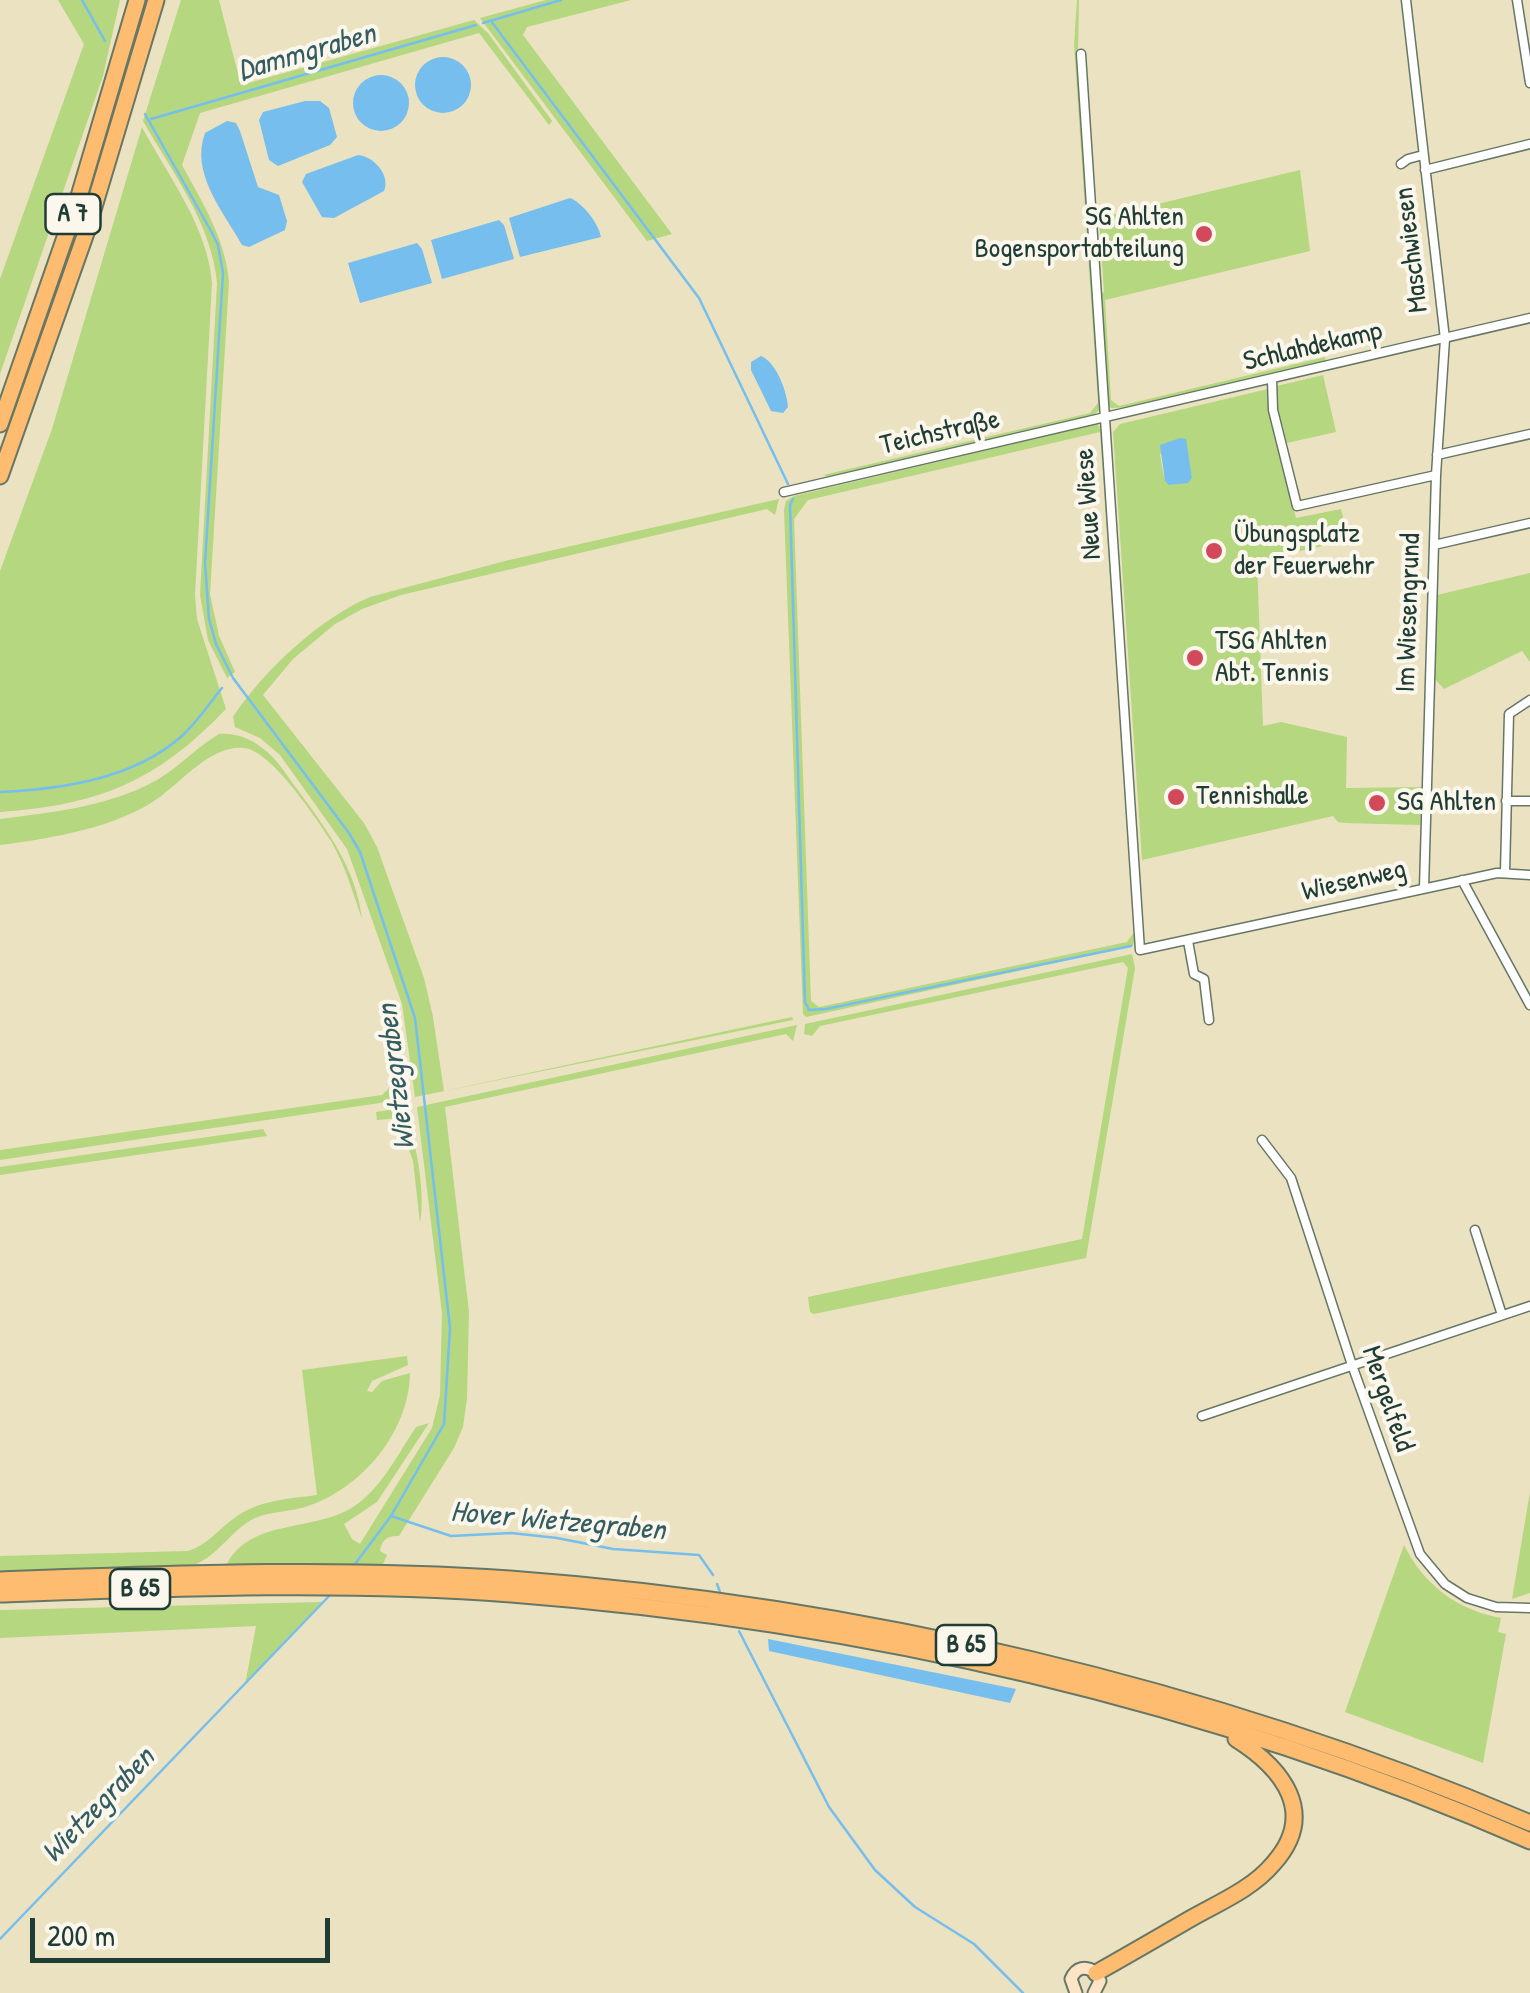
<!DOCTYPE html>
<html>
<head>
<meta charset="utf-8">
<style>
	body { margin:0 }
	#map { position:relative; width:1530px; height:1993px; overflow:hidden; background:#ebe2c1; font-family:"Patrick Hand",sans-serif }
	canvas { display:block }
	.scale { position:absolute; left:30px; top:1918px; width:300px; height:45px; box-sizing:border-box; border:5px solid #1f3d34; border-top:0; padding-left:12px; font-size:30px; line-height:35px; white-space:nowrap; color:#1f3d34; -webkit-text-stroke:8px #fbf7ec; paint-order:stroke }
</style>
</head>
<body>
<div id="map">
<canvas width="1530" height="1993"></canvas>
<div class="scale">200 m</div>
</div>
<script>
const c = document.querySelector('canvas').getContext('2d');
c.lineJoin = 'round';
function fillPath(path, color) {
  c.fillStyle = color;
  c.fill(path, 'evenodd');
}
function strokePath(path, color, width, dash) {
  c.strokeStyle = color;
  c.lineWidth = width;
  c.lineCap = dash ? 'butt' : 'round';
  c.setLineDash(dash || []);
  c.stroke(path);
}
function drawText(font, color, halo, rows, align = 'center') {
  c.font = font + ' "Patrick Hand",sans-serif';
  c.lineWidth = 8;
  c.setLineDash([]);
  c.textBaseline = 'middle';
  c.strokeStyle = halo;
  c.fillStyle = color;
  for (const [text, x, y, turn = 0] of rows) {
    c.save();
    c.translate(x, y);
    c.rotate((+turn || 0) * Math.PI / 180);
    c.textAlign = isNaN(turn) ? turn : align;
    if (halo) c.strokeText(text, 0, 0);
    c.fillText(text, 0, 0);
    c.restore();
  }
}
fillPath(new Path2D(`
	M 58,0 L 120,0 L 103,76 L 0,374 L 0,279 L 84,44 Z
	M 181,0 L 219,0 L 241,85 L 474,20 L 488,33 L 552,121 L 549,125 L 479,33 L 200,113 L 182,165 C 203,204 225,238 229,282 L 210,594 L 219,636 L 235,672 L 227,678 L 208,640 L 200,595 L 217,283 C 212,224 172,172 143,121 Z
	M 546,0 L 631,0 L 527,27 L 523,35 L 672,234 L 647,241 L 480,18 Z
	M 1077,0 L 1079,0 L 1078,54 L 1101,408 L 1094,415 L 829,477 L 823,475 L 1090,413 L 1098,403 L 1074,45 Z
	M 142,127 C 168,176 208,227 212,283 L 195,595 L 197,619 L 226,709 C 157,781 100,805 0,812 L 0,571 L 52,429 Z
	M 1300,170 L 1310,251 L 1105,300 L 1111,400 L 1119,406 L 1325,357 L 1326,361 L 1135,407 L 1111,408 L 1108,405 L 1100,294 L 1104,292 L 1099,218 Z
	M 1323,375 L 1336,432 L 1287,443 L 1278,409 L 1277,386 Z
	M 1268,389 L 1269,410 L 1296,518 L 1341,509 L 1349,540 L 1257,561 L 1263,726 L 1281,722 L 1347,737 L 1346,788 L 1422,787 L 1420,825 L 1345,823 L 1338,822 L 1333,816 L 1142,860 L 1113,432 L 1120,424 ZM 1185,439 L 1192,478 C 1162,493 1165,480 1160,454 Z
	M 1097,424 L 1103,431 L 1136,932 L 1133,946 L 806,1017 L 803,1014 L 784,510 L 786,501 L 794,496 ZM 1100,432 L 1134,932 L 1127,942 L 819,1007 L 811,1001 L 794,519 L 808,500 Z
	M 779,499 L 775,515 L 767,509 L 401,595 L 362,609 L 335,624 L 293,659 L 263,695 L 364,823 L 377,847 L 424,978 L 433,1017 L 444,1091 L 792,1017 L 793,1020 L 415,1097 L 402,1004 L 347,849 L 280,755 L 260,738 L 235,727 L 233,717 C 263,671 320,618 370,597 L 505,561 Z
	M 1530,573 L 1530,662 L 1522,651 L 1444,689 L 1434,678 L 1437,595 Z
	M 219,734 C 235,733 250,738 262,748 C 277,758 286,775 297,789 C 327,830 356,868 362,919 C 353,893 345,865 331,841 C 316,818 271,750 244,748 C 212,745 184,779 160,797 C 117,828 52,838 0,845 L 0,819 C 54,812 108,807 157,780 C 179,767 197,747 219,734 Z
	M 1132,954 L 1135,968 L 1086,1258 L 814,1314 L 810,1312 L 808,1297 L 1082,1239 L 1128,968 L 1123,962 L 820,1026 L 812,1036 L 804,1034 L 805,1024 Z
	M 797,1025 L 793,1041 L 786,1034 L 445,1107 L 469,1312 L 467,1398 L 463,1427 L 454,1448 L 399,1536 C 388,1535 381,1540 380,1551 L 387,1555 L 383,1564 L 227,1564 C 251,1518 315,1532 353,1507 C 381,1489 398,1454 416,1427 L 429,1423 L 377,1502 L 344,1524 L 352,1539 L 360,1544 L 432,1428 L 440,1395 L 442,1313 L 417,1107 Z
	M 398,1068 L 405,1069 L 402,1097 L 393,1101 L 0,1160 L 0,1150 L 382,1095 L 398,1080 Z
	M 396,1109 C 417,1121 426,1200 420,1223 L 413,1161 L 398,1118 L 377,1120 L 376,1112 Z
	M 263,1129 L 267,1136 L 0,1175 L 0,1167 Z
	M 407,1356 L 408,1365 L 372,1381 L 367,1391 L 372,1392 L 382,1381 L 410,1373 C 409,1432 362,1488 308,1506 C 291,1512 271,1511 255,1518 C 232,1529 219,1555 194,1565 L 0,1573 L 0,1556 L 188,1551 C 207,1545 217,1531 233,1519 C 258,1500 287,1499 317,1495 L 302,1370 Z
	M 1530,1492 L 1530,1593 L 1512,1599 Z
	M 1404,1545 C 1424,1585 1457,1610 1501,1618 L 1498,1632 L 1506,1634 L 1483,1763 L 1345,1712 Z
	M 322,1602 L 245,1685 L 256,1626 L 0,1638 L 0,1610 Z`), '#b4d77f');
fillPath(new Path2D(`
	M415 85a28 28 0 1 1 56 0a28 28 0 1 1-56 0Z
	M353 103a28 28 0 1 1 56 0a28 28 0 1 1-56 0Z
	M 305,101 L 320,101 L 329,108 L 337,137 L 330,145 L 278,166 L 269,160 L 259,120 L 263,112 Z
	M 227,121 L 236,123 L 240,131 L 258,187 L 279,195 L 287,221 L 285,230 L 249,247 L 242,245 C 223,211 190,173 205,133 Z
	M 358,155 C 374,156 391,176 384,191 L 334,218 L 322,217 L 302,182 L 306,174 Z
	M 570,198 C 583,203 599,224 601,237 L 520,257 L 509,218 Z
	M 499,220 L 504,225 L 514,259 L 442,279 L 431,240 Z
	M 417,243 L 422,249 L 432,283 L 360,303 L 348,263 Z
	M 761,356 C 776,362 787,391 788,407 L 783,413 L 771,411 L 751,370 L 751,362 Z
	M 1180,438 L 1186,439 L 1192,478 L 1188,483 L 1169,485 L 1165,481 L 1160,445 Z
	M 768,1639 L 1016,1689 L 1010,1703 L 769,1651 Z`), '#75beee');
strokePath(new Path2D(`
	M 82,0 L 105,41
	M 491,21 L 699,298 L 788,484
	M 483,23 L 561,0
	M 145,114 L 211,231 L 218,245 L 223,273 L 205,563 L 209,619 L 216,644 L 233,678 L 349,833 L 360,852 L 415,1018 L 450,1328 L 444,1424 L 391,1516 L 355,1564
	M 151,119 L 476,25
	M 793,499 L 790,505 L 805,1002 L 809,1010 L 826,1009 L 1131,946
	M 0,792 C 63,789 133,779 182,736 C 197,722 209,704 222,688
	M 391,1516 L 451,1536 L 511,1533 L 557,1538 L 613,1549 L 699,1555 L 713,1575
	M 717,1584 L 720,1592
	M 739,1631 L 829,1807 L 875,1870 L 915,1907 L 974,1944 L 1023,1993
	M 0,1939 L 331,1594`), '#75beee', 2.5);
const street = new Path2D(`
	M 1406,0 L 1445,339 L 1436,475 L 1424,888
	M 1517,0 L 1530,83
	M 1081,54 L 1140,950 L 1497,873 L 1530,875
	M 1401,164 L 1408,159 L 1423,155
	M 1425,170 L 1530,144
	M 1272,380 L 1273,410 L 1297,506 L 1436,475
	M 1437,455 L 1530,434
	M 784,492 L 1530,318
	M 1434,545 L 1530,523
	M 1506,801 L 1530,801
	M 1505,872 L 1509,714 L 1530,700
	M 1462,880 L 1530,1005
	M 1188,941 L 1194,974 L 1204,979 L 1209,1020
	M 1262,1140 L 1291,1178 L 1352,1365 L 1420,1554 L 1445,1584 L 1467,1598 L 1496,1607 L 1530,1608
	M 1475,1230 L 1502,1315
	M 1202,1416 L 1530,1306`);
const secondary = new Path2D(`
	M 1076,1993 L 1071,1979 C 1076,1967 1086,1965 1096,1973 L 1100,1981 L 1094,1993`);
const highway = new Path2D(`
	M 0,424 L 77,203 L 137,0
	M 0,476 L 87,230 L 156,0
	M 0,1580 C 170,1574 340,1567 510,1579 C 859,1605 1208,1686 1530,1823
	M 0,1594 C 170,1588 341,1581 511,1594 C 860,1621 1208,1700 1530,1841
	M 1096,1973 C 1128,1955 1159,1937 1190,1919 C 1218,1903 1252,1889 1273,1864 C 1319,1813 1282,1768 1236,1739`);
strokePath(street, '#667765', 11);
strokePath(secondary, '#667765', 15);
strokePath(highway, '#667765', 19);
strokePath(street, '#fff', 8);
strokePath(secondary, '#fee4c6', 11);
strokePath(highway, '#fdbc70', 15);
for (const [x, y, r, color] of [
	[1204,234,10,"#d1495b"],
	[1214,551,10,"#d1495b"],
	[1195,658,10,"#d1495b"],
	[1176,797,10,"#d1495b"],
	[1377,803,10,"#d1495b"]
]) {
  const dot = new Path2D();
  dot.arc(x, y, r, 0, 2 * Math.PI);
  c.fillStyle = color;
  c.fill(dot);
  strokePath(dot, '#fbf7ec', 4);
}
for (const [x, y, w] of [
	[73,214,55],
	[140,1589,60],
	[966,1645,60]
]) {
  const box = new Path2D();
  box.roundRect(x - w / 2, y - 20, w, 40, 8);
  c.fillStyle = '#fbf7ec';
  c.fill(box);
  strokePath(box, '#1f3d34', 2.5);
}
drawText('bold 25px', '#1f3d34', null, [
	["A 7",73,214],
	["B 65",140,1589],
	["B 65",966,1645]
]);
drawText('28px', '#1f3d34', '#fbf7ec', [
	["SG Ahlten",1184,218,"right"],
	["Bogensportabteilung",1184,250,"right"],
	["Übungsplatz",1234,535],
	["der Feuerwehr",1234,567],
	["TSG Ahlten",1215,642],
	["Abt. Tennis",1215,674],
	["Tennishalle",1196,797],
	["SG Ahlten",1397,803]
], 'left');
drawText('28px', '#1f3d34', '#fbf7ec', [
	["Maschwiesen",1412,250,-97],
	["Schlahdekamp",1313,347,-13],
	["Teichstraße",940,433,-13],
	["Neue Wiese",1089,504,-94],
	["Im Wiesengrund",1409,613,-88],
	["Wiesenweg",1354,881,-13],
	["Mergelfeld",1387,1399,71]
]);
drawText('italic 30px', '#345d62', '#fbf7ec', [
	["Dammgraben",307,53,-16],
	["Wietzegraben",397,1077,-97],
	["Hover Wietzegraben",558,1522,5],
	["Wietzegraben",99,1806,-46]
]);
</script>
</body>
</html>
